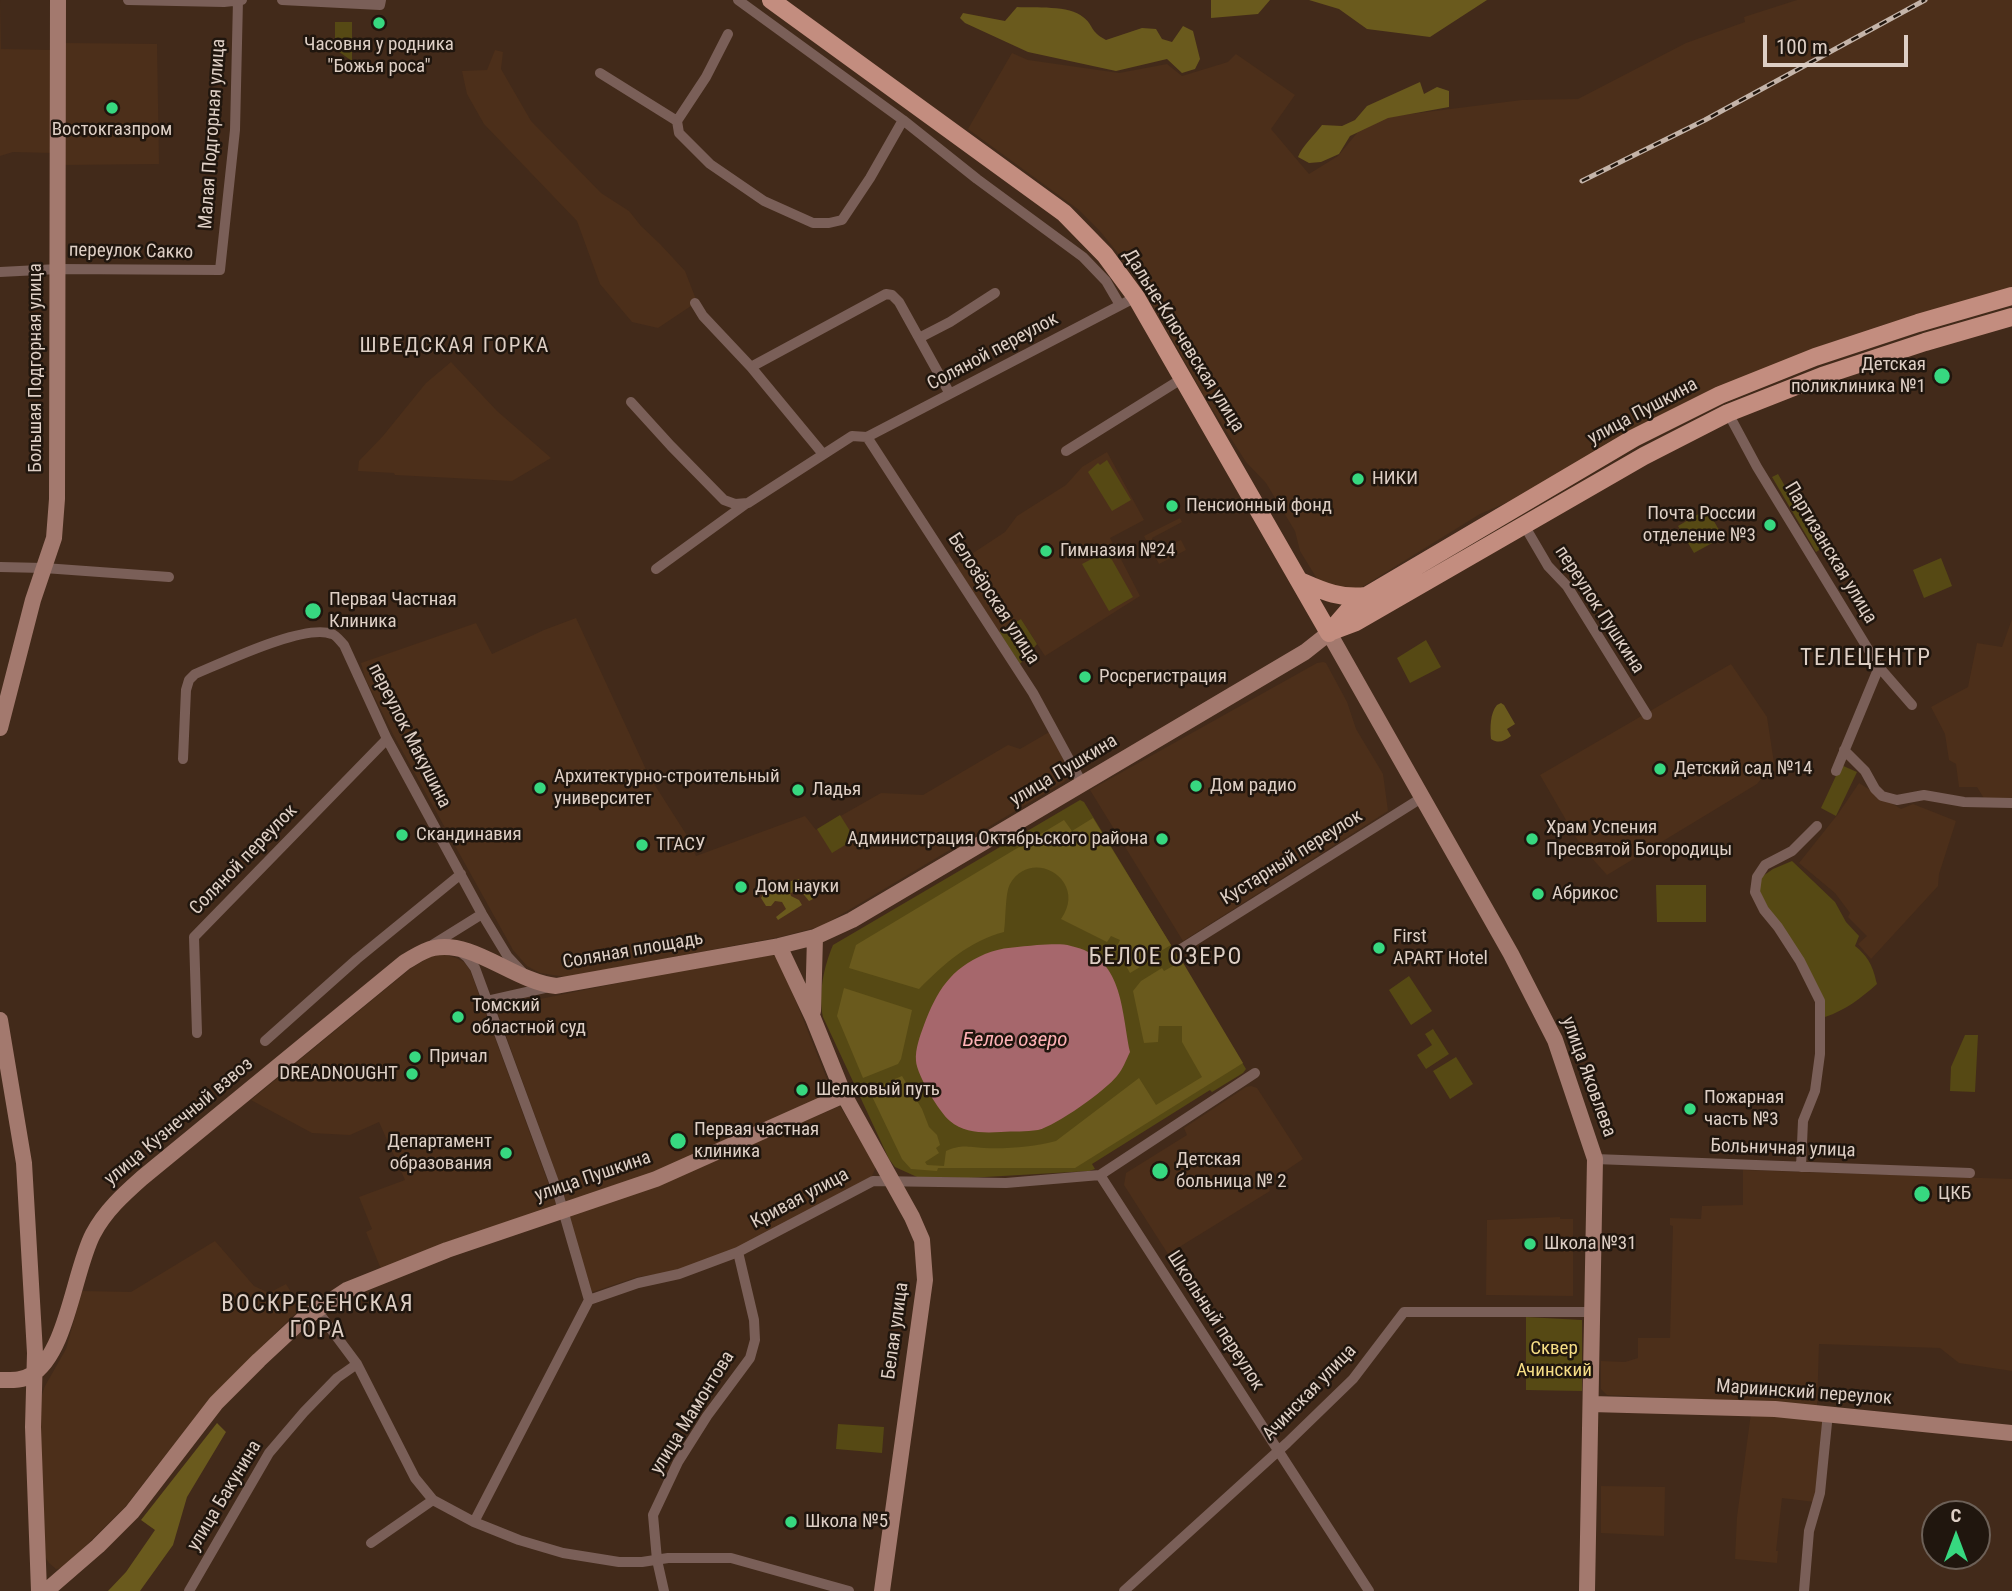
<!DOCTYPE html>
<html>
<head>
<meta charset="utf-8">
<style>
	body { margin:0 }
	#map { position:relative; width:2012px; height:1591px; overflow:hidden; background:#422a1a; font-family:"Roboto Condensed",sans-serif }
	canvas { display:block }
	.north { position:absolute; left:1921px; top:1500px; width:70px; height:70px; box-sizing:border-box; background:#20160e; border:2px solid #6c6057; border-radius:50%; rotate:0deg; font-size:19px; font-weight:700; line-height:28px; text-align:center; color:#decfc5 }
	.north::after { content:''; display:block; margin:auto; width:24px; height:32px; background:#37d880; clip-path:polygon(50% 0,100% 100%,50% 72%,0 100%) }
	.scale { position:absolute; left:1763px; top:35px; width:145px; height:32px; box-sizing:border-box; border:4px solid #decfc5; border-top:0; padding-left:9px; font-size:21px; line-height:24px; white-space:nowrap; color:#decfc5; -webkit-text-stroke:5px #20160e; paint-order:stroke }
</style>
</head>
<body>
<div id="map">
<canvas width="2012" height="1591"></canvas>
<div class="north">С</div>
<div class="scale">100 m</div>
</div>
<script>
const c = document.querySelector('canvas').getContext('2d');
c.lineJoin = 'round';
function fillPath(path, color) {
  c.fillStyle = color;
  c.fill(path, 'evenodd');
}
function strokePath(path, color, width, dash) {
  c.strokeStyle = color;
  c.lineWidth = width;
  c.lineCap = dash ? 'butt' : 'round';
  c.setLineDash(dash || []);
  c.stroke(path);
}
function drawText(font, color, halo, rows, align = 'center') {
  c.font = font + ' "Roboto Condensed",sans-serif';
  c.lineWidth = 5;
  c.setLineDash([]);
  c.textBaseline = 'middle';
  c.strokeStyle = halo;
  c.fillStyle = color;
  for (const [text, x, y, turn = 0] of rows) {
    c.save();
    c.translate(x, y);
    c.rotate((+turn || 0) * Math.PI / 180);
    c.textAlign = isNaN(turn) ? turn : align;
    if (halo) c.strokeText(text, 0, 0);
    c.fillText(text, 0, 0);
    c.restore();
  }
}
fillPath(new Path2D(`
	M 0,0 L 1,49 L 53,50 L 53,153 L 13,152 L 0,156 Z
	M 1797,0 L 2012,0 L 2012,288 L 1889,323 L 1826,344 L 1663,414 L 1508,502 L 1480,514 L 1354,592 L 1319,582 L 1300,551 L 1295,531 L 1266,483 L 1246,462 L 1204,396 L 1148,296 L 1131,269 L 1099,230 L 1079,210 L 968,129 L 1012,53 L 1028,60 L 1119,73 L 1167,64 L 1182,76 L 1228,62 L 1236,54 L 1295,95 L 1271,129 L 1309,174 L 1338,156 L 1362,127 L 1387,117 L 1522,100 L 1578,99 L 1686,43 L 1745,22 L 1744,17 Z
	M 64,43 L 157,44 L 159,164 L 62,165 Z
	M 495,50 L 503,52 L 501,69 L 531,121 L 601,193 L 629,211 L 641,226 L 660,244 L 685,271 L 697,302 L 658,328 L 632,322 L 600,284 L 577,221 L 484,124 L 467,94 L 462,71 L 487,70 Z
	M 451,362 L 497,411 L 551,458 L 512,481 L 395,475 L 394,473 L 358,471 L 359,461 L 383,436 L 426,383 Z
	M 1107,452 L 1144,520 L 1110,538 L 1140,596 L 1045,656 L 1021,619 L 999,632 L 955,565 L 1005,532 L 1017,516 L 1066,485 L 1082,467 Z
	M 1180,518 L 1182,522 L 1152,538 L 1158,549 L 1181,540 L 1186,550 L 1159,564 L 1144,536 Z
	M 576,618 L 649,776 L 686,834 L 696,856 L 805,816 L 816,830 L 881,793 L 923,795 L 1008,745 L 1020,749 L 1051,731 L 1070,775 L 1064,782 L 822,926 L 780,937 L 566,977 L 540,973 L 527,966 L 513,950 L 394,736 L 366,680 L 361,663 L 476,623 L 492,654 L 544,630 Z
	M 2012,619 L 2012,799 L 1985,800 L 1977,787 L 1959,787 L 1956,764 L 1949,760 L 1945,734 L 1931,707 L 1968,687 L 1977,643 L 2002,647 Z
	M 1323,662 L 1326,663 L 1347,702 L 1356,729 L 1383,774 L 1388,811 L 1183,941 L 1090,790 L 1317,663 Z
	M 1731,664 L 1767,717 L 1774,763 L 1757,784 L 1607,875 L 1581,846 L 1540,775 Z
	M 1859,783 L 1901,809 L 1913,804 L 1956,821 L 1939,874 L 1938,886 L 1871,959 L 1858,944 L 1867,936 L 1848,917 L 1850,913 L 1835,893 L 1799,863 L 1838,814 Z
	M 433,955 L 446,955 L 456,958 L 464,962 L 470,970 L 556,1204 L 381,1269 L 366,1232 L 372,1229 L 359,1197 L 405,1180 L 379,1122 L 350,1135 L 312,1133 L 251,1100 L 410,969 Z
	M 773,955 L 779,959 L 833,1094 L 653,1173 L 566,1201 L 496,1008 L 697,967 Z
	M 1251,1086 L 1257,1088 L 1303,1159 L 1266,1184 L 1270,1191 L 1168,1254 L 1124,1185 L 1126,1173 L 1187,1135 L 1184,1128 L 1246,1087 Z
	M 840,1106 L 876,1167 L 872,1176 L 737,1248 L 679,1271 L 637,1277 L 592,1292 L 567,1215 L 660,1184 Z
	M 1743,1170 L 2012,1179 L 2012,1371 L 1959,1363 L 1940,1348 L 1819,1344 L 1817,1408 L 1775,1403 L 1607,1395 L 1601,1389 L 1601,1361 L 1625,1362 L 1638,1358 L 1638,1338 L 1670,1338 L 1673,1226 L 1670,1225 L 1670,1218 L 1701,1219 L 1702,1206 L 1743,1205 Z
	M 1560,1217 L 1560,1219 L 1573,1219 L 1573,1296 L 1486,1295 L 1487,1220 Z
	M 215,1241 L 254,1286 L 269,1293 L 286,1284 L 301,1308 L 210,1398 L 125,1507 L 63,1568 L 56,1569 L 49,1563 L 43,1554 L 40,1401 L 45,1386 L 66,1349 L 82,1291 L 131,1292 Z
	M 1751,1413 L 1825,1418 L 1815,1502 L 1782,1498 L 1776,1551 L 1778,1551 L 1777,1563 L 1735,1559 L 1737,1517 Z
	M 1601,1486 L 1665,1487 L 1664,1536 L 1601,1533 Z`), '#4c2f1a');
fillPath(new Path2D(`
	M 335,22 L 352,22 L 352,61 L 335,49 Z
	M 1107,460 L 1131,500 L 1112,511 L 1088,472 L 1098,463 L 1100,465 Z
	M 1778,474 L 1821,549 L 1816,552 L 1772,477 Z
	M 1707,509 L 1723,537 L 1694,553 L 1678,526 Z
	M 1107,551 L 1133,597 L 1109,611 L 1082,564 Z
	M 1941,558 L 1952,586 L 1924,598 L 1913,570 Z
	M 1021,619 L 1037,644 L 1020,664 L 999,632 Z
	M 1426,640 L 1441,667 L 1410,683 L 1397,658 Z
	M 1841,765 L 1857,772 L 1836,816 L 1821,808 Z
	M 1080,800 L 1084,802 L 1246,1069 L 1243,1073 L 1212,1092 L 1210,1090 L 1092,1164 L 1095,1169 L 1089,1171 L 968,1178 L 917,1177 L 895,1167 L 889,1159 L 823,1017 C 818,994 824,966 833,945 Z
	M 840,815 L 855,839 L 832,853 L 817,829 Z
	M 1792,861 L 1835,902 L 1846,922 L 1859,936 L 1855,946 C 1869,957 1873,967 1877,984 C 1861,998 1846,1010 1825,1017 L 1759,891 L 1760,878 L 1773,869 Z
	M 1706,885 L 1706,922 L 1657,922 L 1656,885 Z
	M 1409,976 L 1432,1011 L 1411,1025 L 1389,990 Z
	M 1433,1029 L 1449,1054 L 1426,1069 L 1417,1055 L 1432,1045 L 1425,1034 Z
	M 1965,1035 L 1978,1035 L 1975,1092 L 1950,1091 L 1951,1067 Z
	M 1456,1057 L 1473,1084 L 1450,1099 L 1433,1071 Z
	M 1526,1317 L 1582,1320 L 1582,1391 L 1526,1390 Z
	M 838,1424 L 884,1427 L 882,1453 L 836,1449 Z`), '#564914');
fillPath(new Path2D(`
	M 1211,0 L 1270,0 L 1258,14 L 1211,18 Z
	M 1309,0 L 1487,0 L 1430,37 L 1367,29 L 1339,9 Z
	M 1017,7 C 1034,8 1070,5 1083,17 C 1094,25 1089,31 1106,40 L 1142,28 L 1156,29 L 1162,39 L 1172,42 L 1183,26 L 1193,31 L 1200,59 L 1195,69 L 1182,73 L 1167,59 L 1116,71 L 1028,52 L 965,23 L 960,18 L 963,13 L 1005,21 Z
	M 1420,82 L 1424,94 L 1437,87 L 1449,91 L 1449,107 L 1388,118 L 1350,136 L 1339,154 L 1321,162 L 1309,163 L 1298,157 C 1302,146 1314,136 1322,125 L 1342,126 L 1355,120 L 1367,106 Z
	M 1501,703 L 1504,705 L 1515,724 L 1507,729 L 1511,736 C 1504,741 1499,744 1491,739 C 1490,728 1490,713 1497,705 Z
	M 1093,818 L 1171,945 L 1154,955 L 1155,958 L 1130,973 L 1116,948 L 1120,940 L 1111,936 L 1107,942 L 1061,919 C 1089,880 1031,846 1010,884 C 1005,893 1006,920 1004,932 C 969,941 944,964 919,989 L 849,968 L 856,945 L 1064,820 L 1072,831 Z
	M 799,879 L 813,899 L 809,901 L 800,890 L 790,893 L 791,896 L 799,900 L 802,905 L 778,920 L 776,917 L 786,909 L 782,902 L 775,901 L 771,906 L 766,906 L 761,898 L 764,893 C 777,890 786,881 799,879 Z
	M 1182,961 L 1243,1063 L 1075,1168 L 938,1168 L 937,1171 L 911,1169 L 902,1159 L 869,1090 L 902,1076 L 922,1109 L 929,1127 L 937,1135 L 940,1145 L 936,1148 L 939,1153 L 925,1162 L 927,1165 L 944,1166 L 946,1151 C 962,1144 967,1147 984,1148 C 1007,1149 1034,1147 1056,1141 L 1139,1078 L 1156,1105 L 1202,1077 L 1182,1042 L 1182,1026 L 1159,1026 L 1158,1042 L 1144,1043 L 1133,991 L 1141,981 L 1162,968 L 1164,971 Z
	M 844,988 L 912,1010 L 901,1059 L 898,1064 L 863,1078 L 837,1016 Z
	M 217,1423 L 226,1432 L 187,1497 L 173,1545 L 140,1591 L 108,1591 L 126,1572 L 155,1530 L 141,1520 Z`), '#6a5a1d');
fillPath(new Path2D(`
	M 1037,945 C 1048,945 1060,943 1071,946 C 1123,957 1121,1008 1130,1052 C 1126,1060 1123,1069 1117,1076 C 1106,1090 1056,1126 1038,1130 C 1026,1132 1013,1131 1001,1132 C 983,1133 964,1133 950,1121 C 939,1112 917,1075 916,1061 C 915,1049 920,1036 924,1025 C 937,991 950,969 985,954 C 1001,947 1020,947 1037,945 Z`), '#a6676c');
strokePath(new Path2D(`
	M 128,0 L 224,2 L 242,0
	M 282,0 L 380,5 L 381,0
	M 738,0 L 903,120 L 977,179 L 1083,257 L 1106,281 L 1120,305
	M 600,73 L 677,121 L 679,133 L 710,164 L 764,201 L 813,223 L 829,223 L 842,220 L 870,178 L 903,120
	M 677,121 L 706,77 L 728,34
	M 0,272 L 58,269 L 220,270 L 235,130 L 238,0
	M 695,303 L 703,316 L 751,367 L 823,454
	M 919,338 L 950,322 L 995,293
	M 751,367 L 886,294 L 892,295 L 899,302 L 950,394
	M 631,402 L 671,446 L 724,500 L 735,504 L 748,503 L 852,436 L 867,437
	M 1728,413 L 1757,467 L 1879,667 L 1912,705
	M 867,437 L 1033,693 L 1083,785
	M 867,437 L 1136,297
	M 1066,451 L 1183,378
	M 1524,525 L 1548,566 L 1567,586 L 1647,715
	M 0,567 L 44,568 L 169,577
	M 656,569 L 747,503
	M 1844,750 L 1865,771 L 1875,789 L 1882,796 L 1897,800 L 1924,795 L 1964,802 L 2012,803
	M 183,759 L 186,690 L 189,680 L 195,674 C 224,662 305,623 332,634 C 336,635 341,642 344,645 L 387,739 L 482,914 L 508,957 L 523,973
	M 1836,771 L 1879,667
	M 429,947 L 482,914
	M 1181,949 L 1423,797
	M 462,953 L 467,957 L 475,968 L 558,1193 L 589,1300
	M 487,1001 L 549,987
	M 197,1033 L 194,937 L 387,739
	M 265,1041 L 357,959 L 461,874
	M 1595,1159 L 1970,1173
	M 1801,1167 L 1803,1121 L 1815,1091 L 1820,1054 L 1820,1001 L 1800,961 L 1778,927 L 1764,910 L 1755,892 L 1757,877 L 1765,865 L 1792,851 L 1817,826
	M 1100,1175 L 1369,1591
	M 316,1309 L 357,1364 L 415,1478 L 433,1500 L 474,1522 L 519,1540 L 563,1553 L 619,1562 L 642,1562 L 668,1558 L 731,1558 L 849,1591
	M 474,1522 L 589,1300 L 638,1283 L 679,1274 L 738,1252 L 873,1181 L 1006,1183 L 1100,1175 L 1255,1073
	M 371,1543 L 433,1500
	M 189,1591 L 269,1453 L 304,1412 L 337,1378 L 357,1364
	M 664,1591 L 657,1560 L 653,1515 L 678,1462 L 707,1416 L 750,1358 L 755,1340 L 754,1320 L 738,1252
	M 1124,1591 L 1287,1443 L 1353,1379 L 1404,1312 L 1593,1312
	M 1804,1591 L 1809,1531 L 1820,1493 L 1828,1413`), '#7a5f58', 10);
strokePath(new Path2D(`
	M 0,728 L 33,600 L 54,538 L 57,499 L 58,0
	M 779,946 L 813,1018 L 844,1095 L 912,1217 L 922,1240 L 925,1280 L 882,1591
	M 813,1011 L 815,937
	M 0,1020 L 24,1163 L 35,1353 L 33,1427 L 39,1591
	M 0,1380 C 11,1380 22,1381 31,1375 C 67,1354 74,1270 93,1234 C 105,1211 124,1194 142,1178 L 405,962 C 414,957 423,950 434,948 C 474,940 513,981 556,986 L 779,946 L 815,937 L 852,920 L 1305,652 L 1329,633 L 1511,954 L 1555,1040 L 1595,1159 L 1587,1591
	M 1591,1404 L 1775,1409 L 2012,1433
	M 46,1591 L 98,1546 L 132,1512 L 216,1403 L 259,1360 L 302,1320 L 347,1290 L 447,1250 L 656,1179 L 844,1095`), '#a3796e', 16);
strokePath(new Path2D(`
	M 771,0 L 1064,213 L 1105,255 L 1136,297 L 1329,633
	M 1300,581 C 1323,591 1340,599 1366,596
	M 1332,631 L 1356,622 L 1644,456 L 1728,413 L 1822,376 L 1925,342 L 2012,317
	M 1329,633 L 1348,611 L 1368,595 L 1634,438 L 1720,395 L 1815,357 L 1918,323 L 2012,296`), '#c38d7f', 18);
const rail = new Path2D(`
	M 1582,181 L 1705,120 L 1925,0`);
strokePath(rail, '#c4b4a9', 5);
strokePath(rail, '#20160e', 2.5, [8]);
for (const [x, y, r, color] of [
	[379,23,7,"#37d880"],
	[112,108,7,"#37d880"],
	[1942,376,9,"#37d880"],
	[1358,479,7,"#37d880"],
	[1172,506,7,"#37d880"],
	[1770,525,7,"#37d880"],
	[1046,551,7,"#37d880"],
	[313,611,9,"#37d880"],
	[1085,677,7,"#37d880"],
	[1660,769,7,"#37d880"],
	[1196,786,7,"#37d880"],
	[540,788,7,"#37d880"],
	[798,790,7,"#37d880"],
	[402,835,7,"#37d880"],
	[1162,839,7,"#37d880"],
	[1532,839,7,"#37d880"],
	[642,845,7,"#37d880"],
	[741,887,7,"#37d880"],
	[1538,894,7,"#37d880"],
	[1379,948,7,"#37d880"],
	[458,1017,7,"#37d880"],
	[415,1057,7,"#37d880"],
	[412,1074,7,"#37d880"],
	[802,1090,7,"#37d880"],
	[1690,1109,7,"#37d880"],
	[678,1141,9,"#37d880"],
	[506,1153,7,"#37d880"],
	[1160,1171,9,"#37d880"],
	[1922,1194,9,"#37d880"],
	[1530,1244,7,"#37d880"],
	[791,1522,7,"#37d880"]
]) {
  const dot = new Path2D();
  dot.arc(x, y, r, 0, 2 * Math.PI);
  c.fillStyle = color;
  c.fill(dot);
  strokePath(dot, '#20160e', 2.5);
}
drawText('19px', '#decfc5', '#20160e', [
	["Часовня у родника",379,45,"center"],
	["\"Божья роса\"",379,67,"center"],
	["Востокгазпром",112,130,"center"],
	["Детская",1926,365,"right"],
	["поликлиника №1",1926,387,"right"],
	["НИКИ",1372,479],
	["Пенсионный фонд",1186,506],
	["Почта России",1756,514,"right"],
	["отделение №3",1756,536,"right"],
	["Гимназия №24",1060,551],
	["Первая Частная",329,600],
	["Клиника",329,622],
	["Росрегистрация",1099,677],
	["Детский сад №14",1674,769],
	["Архитектурно-строительный",554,777],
	["университет",554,799],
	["Дом радио",1210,786],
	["Ладья",812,790],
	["Храм Успения",1546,828],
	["Пресвятой Богородицы",1546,850],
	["Скандинавия",416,835],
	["Администрация Октябрьского района",1148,839,"right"],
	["ТГАСУ",656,845],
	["Дом науки",755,887],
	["Абрикос",1552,894],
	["First",1393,937],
	["APART Hotel",1393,959],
	["Томский",472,1006],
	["областной суд",472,1028],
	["Причал",429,1057],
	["DREADNOUGHT",398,1074,"right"],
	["Шелковый путь",816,1090],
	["Пожарная",1704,1098],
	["часть №3",1704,1120],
	["Первая частная",694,1130],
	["клиника",694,1152],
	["Департамент",492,1142,"right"],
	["образования",492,1164,"right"],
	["Детская",1176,1160],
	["больница № 2",1176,1182],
	["ЦКБ",1938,1194],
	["Школа №31",1544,1244],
	["Школа №5",805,1522]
], 'left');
drawText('19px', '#decfc5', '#20160e', [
	["Малая Подгорная улица",213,134,-86],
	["переулок Сакко",131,252,1],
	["Дальне-Ключевская улица",1183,341,58],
	["Соляной переулок",993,352,-28],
	["Большая Подгорная улица",36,368,-90],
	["улица Пушкина",1643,412,-28],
	["Партизанская улица",1830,553,59],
	["Белозёрская улица",993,599,57],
	["переулок Пушкина",1599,610,57],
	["переулок Макушина",409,736,63],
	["улица Пушкина",1064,771,-31],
	["Кустарный переулок",1292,858,-32],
	["Соляной переулок",244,860,-46],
	["Соляная площадь",633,951,-10],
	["улица Яковлева",1588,1077,70],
	["улица Кузнечный взвоз",179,1122,-40],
	["Больничная улица",1783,1149,2],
	["улица Пушкина",593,1177,-19],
	["Кривая улица",800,1199,-28],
	["Школьный переулок",1215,1321,57],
	["Белая улица",896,1331,-82],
	["Ачинская улица",1310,1393,-46],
	["Мариинский переулок",1804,1393,4],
	["улица Мамонтова",693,1413,-58],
	["улица Бакунина",225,1496,-59]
]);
drawText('19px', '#f6dd85', '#20160e', [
	["Сквер",1554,1349],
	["Ачинский",1554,1371]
]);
c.letterSpacing = '2px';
drawText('21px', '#decfc5', '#20160e', [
	["ШВЕДСКАЯ ГОРКА",455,347]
]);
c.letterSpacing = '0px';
drawText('italic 21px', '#feb1b6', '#20160e', [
	["Белое озеро",1015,1041]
]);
c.letterSpacing = '2px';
drawText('23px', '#decfc5', '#20160e', [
	["ТЕЛЕЦЕНТР",1866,659],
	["БЕЛОЕ ОЗЕРО",1166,958],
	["ВОСКРЕСЕНСКАЯ",318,1305],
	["ГОРА",318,1331]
]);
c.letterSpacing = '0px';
</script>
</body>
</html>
